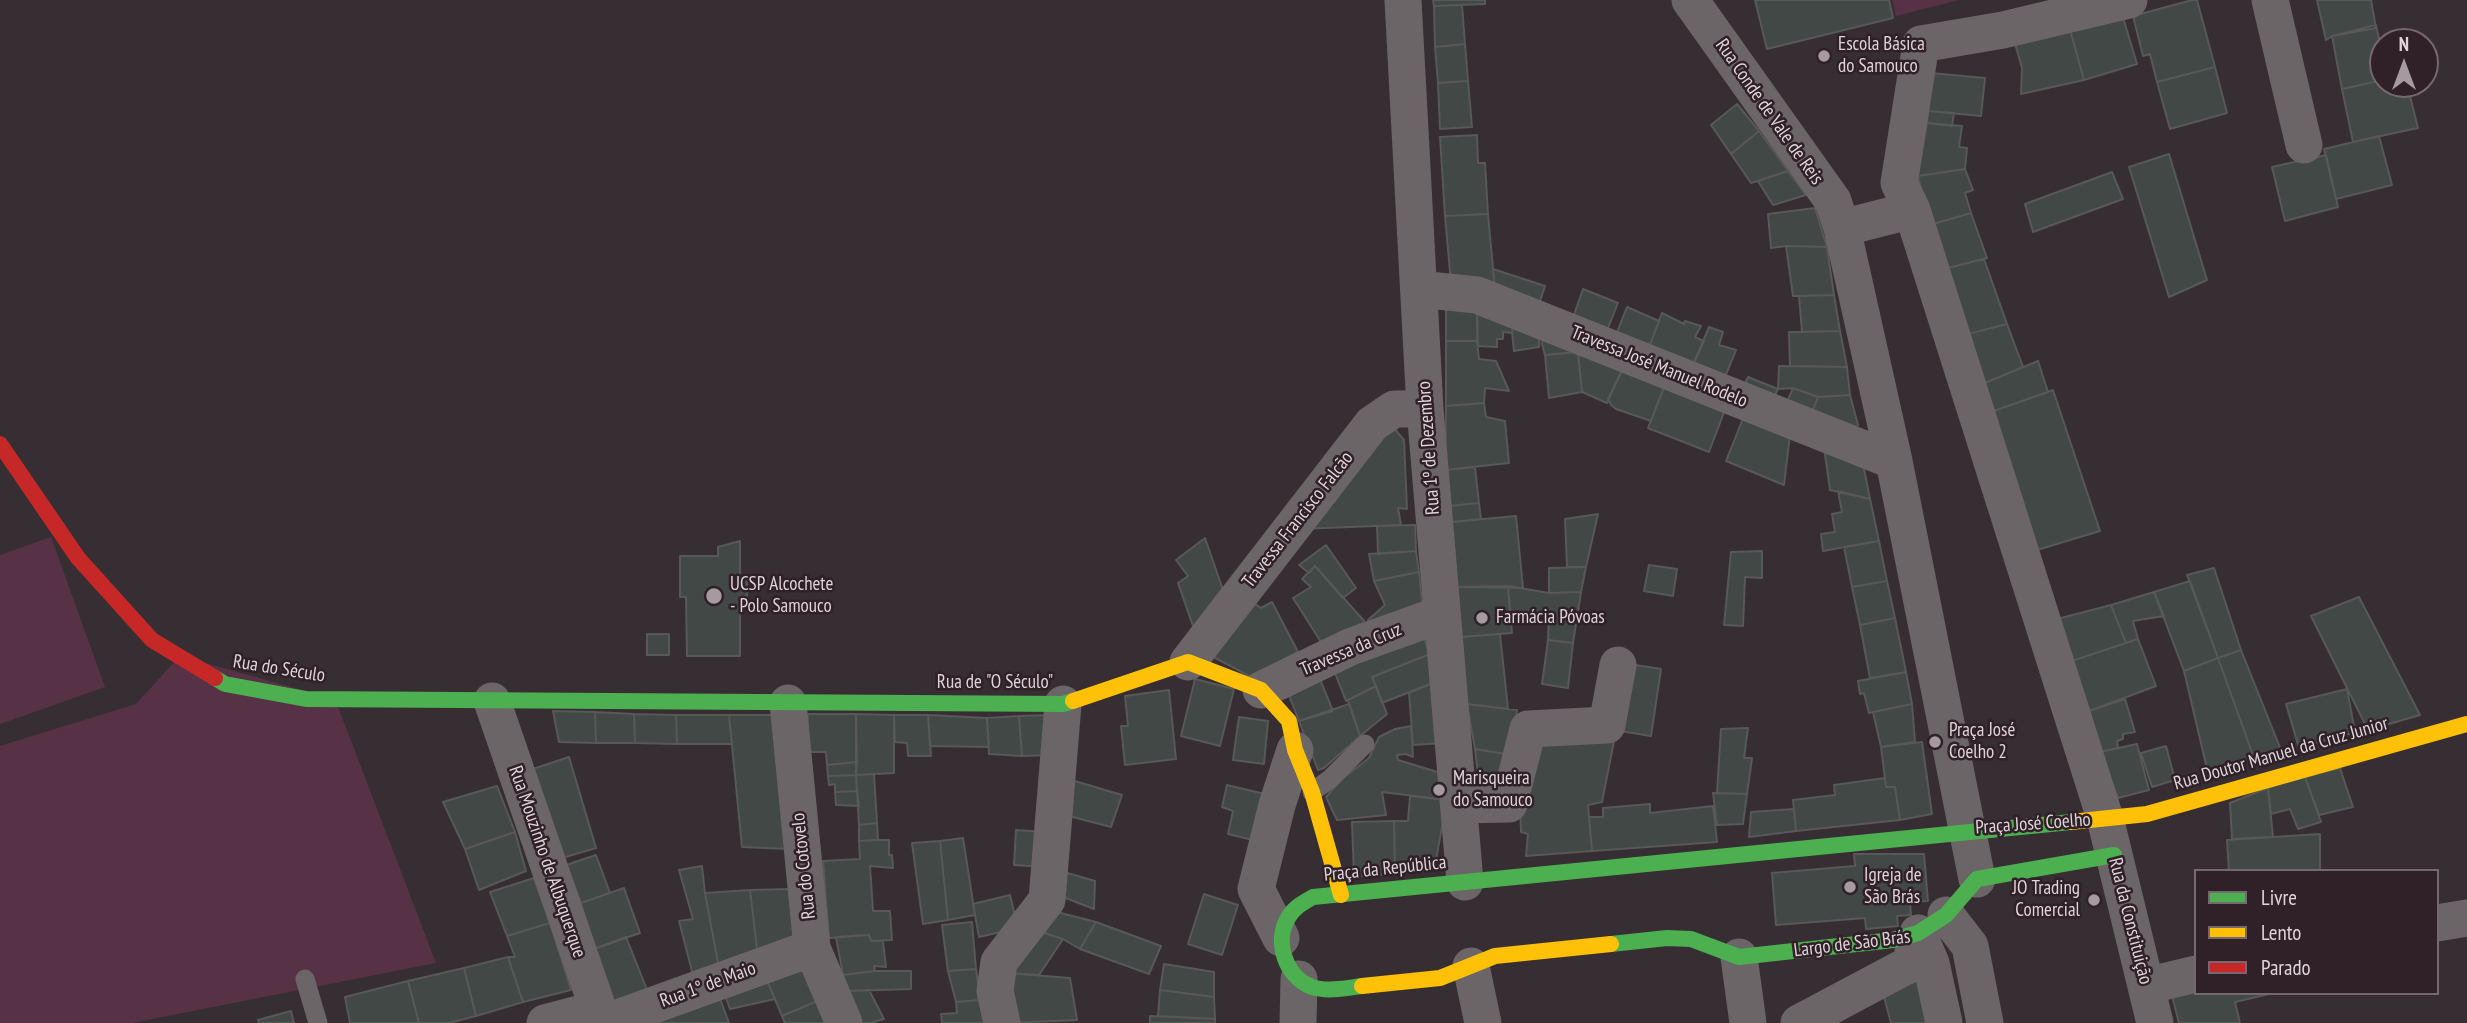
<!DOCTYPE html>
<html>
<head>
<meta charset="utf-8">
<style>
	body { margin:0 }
	#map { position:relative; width:2467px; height:1023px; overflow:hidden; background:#362e32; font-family:"PT Sans Narrow",sans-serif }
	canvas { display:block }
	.legend { position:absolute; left:2194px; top:869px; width:245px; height:126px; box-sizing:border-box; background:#302028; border:2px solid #76686f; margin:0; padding:9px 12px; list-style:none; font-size:21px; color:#dfd4d9 }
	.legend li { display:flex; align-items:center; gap:14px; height:35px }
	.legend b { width:35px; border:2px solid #76686f }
	.north { position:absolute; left:2369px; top:28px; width:70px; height:70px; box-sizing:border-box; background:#302028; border:2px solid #76686f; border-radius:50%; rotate:0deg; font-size:19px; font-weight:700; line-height:28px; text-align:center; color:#dfd4d9 }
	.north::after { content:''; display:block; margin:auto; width:24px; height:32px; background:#a49a9f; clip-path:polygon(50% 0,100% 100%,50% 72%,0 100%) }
</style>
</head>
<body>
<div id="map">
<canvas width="2467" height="1023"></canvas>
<ul class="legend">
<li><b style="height:9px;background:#4caf50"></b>Livre</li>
<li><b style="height:9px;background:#ffc107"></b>Lento</li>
<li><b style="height:9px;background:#c62828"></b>Parado</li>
</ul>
<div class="north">N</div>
</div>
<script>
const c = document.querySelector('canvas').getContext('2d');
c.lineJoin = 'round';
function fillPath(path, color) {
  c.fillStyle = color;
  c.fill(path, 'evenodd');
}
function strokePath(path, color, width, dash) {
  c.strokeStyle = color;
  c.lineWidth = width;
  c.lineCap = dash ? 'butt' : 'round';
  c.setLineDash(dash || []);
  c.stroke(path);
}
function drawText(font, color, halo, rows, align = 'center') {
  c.font = font + ' "PT Sans Narrow",sans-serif';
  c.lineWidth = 5;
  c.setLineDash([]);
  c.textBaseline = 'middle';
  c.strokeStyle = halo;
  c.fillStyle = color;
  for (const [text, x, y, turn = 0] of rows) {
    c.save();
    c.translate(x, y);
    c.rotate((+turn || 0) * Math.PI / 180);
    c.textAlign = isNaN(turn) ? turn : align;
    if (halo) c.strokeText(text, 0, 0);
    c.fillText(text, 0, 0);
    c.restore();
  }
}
fillPath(new Path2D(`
	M 1892,0 L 1959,0 L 1896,16 Z
	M 51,537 L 105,687 L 0,724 L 0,555 Z
	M 180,656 L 335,699 L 436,963 L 132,1023 L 0,1023 L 0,746 L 136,704 Z`), '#573246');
const building = new Path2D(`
	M 1433,0 L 1485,0 L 1485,4 L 1434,6 Z
	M 1755,0 L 1889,0 L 1893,18 L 1767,49 Z
	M 2192,0 L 2197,0 L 2215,67 L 2157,82 L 2150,54 L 2143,56 L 2133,16 Z
	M 2317,0 L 2371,0 L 2376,28 L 2332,36 L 2326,40 Z
	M 1462,5 L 1465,44 L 1435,47 L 1434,6 Z
	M 2122,14 L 2137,64 L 2084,80 L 2069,26 Z
	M 2376,25 L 2383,58 L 2383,80 L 2342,89 L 2332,36 Z
	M 2069,26 L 2084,80 L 2021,94 L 2022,68 L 2014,40 Z
	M 1465,44 L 1468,81 L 1438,83 L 1435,47 Z
	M 2215,67 L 2227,113 L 2170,129 L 2157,82 Z
	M 1931,73 L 1985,78 L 1981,116 L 1928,111 Z
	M 2383,80 L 2383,84 L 2407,84 L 2418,128 L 2353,142 L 2342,89 Z
	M 1468,81 L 1472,127 L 1440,129 L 1438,83 Z
	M 1737,104 L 1759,131 L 1731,154 L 1711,125 Z
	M 1928,111 L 1954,113 L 1952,126 L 1927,123 Z
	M 1927,123 L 1962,126 L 1959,147 L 1967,148 L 1965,169 L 1918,176 Z
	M 1759,131 L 1788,171 L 1751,183 L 1731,154 Z
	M 1477,135 L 1478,163 L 1485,163 L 1488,214 L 1445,216 L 1440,137 Z
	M 2379,136 L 2392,185 L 2336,199 L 2324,149 Z
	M 2169,154 L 2207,280 L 2169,297 L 2129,167 Z
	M 2326,155 L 2338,207 L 2285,221 L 2272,167 Z
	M 1965,169 L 1973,190 L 1965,193 L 1971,213 L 1930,225 L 1918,176 Z
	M 1788,171 L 1806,195 L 1773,205 L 1758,181 Z
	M 2112,172 L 2123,199 L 2033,232 L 2025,204 Z
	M 1815,208 L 1827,247 L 1786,246 L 1771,248 L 1768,214 Z
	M 1971,213 L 1987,258 L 1944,269 L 1930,225 Z
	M 1488,214 L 1495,290 L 1451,283 L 1445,216 Z
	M 1786,246 L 1827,247 L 1834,295 L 1793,296 Z
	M 1984,259 L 2007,324 L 1964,335 L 1944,269 Z
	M 1493,269 L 1545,286 L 1536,314 L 1495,290 Z
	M 1583,289 L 1618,303 L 1604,338 L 1570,326 Z
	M 1834,295 L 1840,331 L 1802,332 L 1799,296 Z
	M 1477,305 L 1477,341 L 1446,341 L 1446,306 Z
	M 1477,305 L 1514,318 L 1512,333 L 1503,332 L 1503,339 L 1497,339 L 1497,347 L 1478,346 Z
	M 1627,307 L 1659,321 L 1646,355 L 1613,342 Z
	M 1662,313 L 1684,324 L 1685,321 L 1701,326 L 1695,337 L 1704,341 L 1690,372 L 1646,355 Z
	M 1514,318 L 1540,331 L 1539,347 L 1514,351 L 1512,333 Z
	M 2007,324 L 2023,367 L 1980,385 L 1964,335 Z
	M 1709,327 L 1723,332 L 1719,345 L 1736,350 L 1722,384 L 1690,372 Z
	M 1840,331 L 1847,367 L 1790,366 L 1789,332 Z
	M 1544,332 L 1578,352 L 1545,355 L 1542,344 Z
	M 1446,341 L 1477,341 L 1479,359 L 1496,361 L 1509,391 L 1485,388 L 1484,403 L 1446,406 Z
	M 1577,346 L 1624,366 L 1607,403 L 1582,392 Z
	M 1578,352 L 1582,392 L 1549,398 L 1545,355 Z
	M 2038,361 L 2048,392 L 1991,412 L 1980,385 Z
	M 1624,366 L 1666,382 L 1651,421 L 1616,409 L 1611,405 L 1608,399 Z
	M 1779,366 L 1847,367 L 1850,395 L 1818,397 L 1793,388 L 1778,389 Z
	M 1748,377 L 1778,389 L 1772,401 L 1742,389 Z
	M 1666,382 L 1726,407 L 1709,452 L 1648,428 Z
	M 1793,388 L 1818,397 L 1810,418 L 1785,407 Z
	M 2053,390 L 2100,531 L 2037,550 L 1991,412 Z
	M 1850,395 L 1858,425 L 1853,429 L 1810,418 L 1818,397 Z
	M 1484,403 L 1486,417 L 1505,421 L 1509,463 L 1445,470 L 1446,406 Z
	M 1744,416 L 1790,435 L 1784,485 L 1726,461 Z
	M 1393,427 L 1404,440 L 1407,509 L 1398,508 L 1401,525 L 1298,529 Z
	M 1824,447 L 1862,459 L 1870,499 L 1830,490 Z
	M 1475,467 L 1479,503 L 1449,506 L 1445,470 Z
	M 1838,491 L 1870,499 L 1879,541 L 1823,551 L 1821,534 L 1835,532 L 1832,514 L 1842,512 Z
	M 1479,503 L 1481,519 L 1452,522 L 1449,506 Z
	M 1598,514 L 1586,567 L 1567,567 L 1565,519 Z
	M 1516,516 L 1523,588 L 1457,587 L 1452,522 Z
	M 1415,525 L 1416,551 L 1378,554 L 1377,526 Z
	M 1205,538 L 1223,590 L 1194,629 L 1178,583 L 1188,576 L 1176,560 Z
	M 740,541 L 740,577 L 747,577 L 747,596 L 740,596 L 740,656 L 687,656 L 686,597 L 680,597 L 680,556 L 718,556 L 718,547 Z
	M 1879,541 L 1887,581 L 1852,587 L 1844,547 Z
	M 1326,545 L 1356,588 L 1343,598 L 1315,566 L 1309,573 L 1299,565 Z
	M 1416,551 L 1419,572 L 1374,581 L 1369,554 Z
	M 1762,551 L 1762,578 L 1745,577 L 1743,626 L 1724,625 L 1731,552 Z
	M 1649,565 L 1677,569 L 1673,596 L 1644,591 Z
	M 1315,566 L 1365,622 L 1321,642 L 1293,598 L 1311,587 L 1302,579 Z
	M 1586,567 L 1581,592 L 1549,593 L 1549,568 Z
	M 2214,568 L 2241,650 L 2218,658 L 2187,575 Z
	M 1419,572 L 1423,611 L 1379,630 L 1368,620 L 1385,605 L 1374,581 Z
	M 1887,581 L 1895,618 L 1860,625 L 1852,587 Z
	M 2190,581 L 2218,658 L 2184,671 L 2154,592 Z
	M 1508,586 L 1512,633 L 1460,637 L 1457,587 Z
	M 1508,586 L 1549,593 L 1581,592 L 1573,643 L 1548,640 L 1549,615 L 1510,615 Z
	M 2154,592 L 2164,616 L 2133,621 L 2138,639 L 2126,643 L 2111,605 Z
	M 2359,597 L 2420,715 L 2368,730 L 2311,616 Z
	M 1248,599 L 1261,608 L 1272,602 L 1298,652 L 1251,677 L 1208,654 Z
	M 2111,605 L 2126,643 L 2072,661 L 2057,619 Z
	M 1895,618 L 1906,672 L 1870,678 L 1860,625 Z
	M 1420,628 L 1430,654 L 1372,677 L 1376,686 L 1346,701 L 1331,663 Z
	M 647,634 L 669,634 L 669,655 L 647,655 Z
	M 1500,634 L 1508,709 L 1467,704 L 1460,637 Z
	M 2138,639 L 2156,686 L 2089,711 L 2072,661 Z
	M 1548,640 L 1573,643 L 1568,688 L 1542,684 Z
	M 2241,650 L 2281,750 L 2254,758 L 2218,658 Z
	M 1430,654 L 1440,680 L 1382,703 L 1372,677 Z
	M 2218,658 L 2254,758 L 2208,773 L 2184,671 Z
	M 1629,664 L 1661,669 L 1651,736 L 1620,731 Z
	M 1317,672 L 1333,711 L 1299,721 L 1285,685 Z
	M 1906,672 L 1912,704 L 1869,713 L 1864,693 L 1860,694 L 1858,681 Z
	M 1195,679 L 1234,689 L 1220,746 L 1181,736 Z
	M 1440,680 L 1444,743 L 1413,745 L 1409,693 Z
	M 1376,686 L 1387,714 L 1360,736 L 1348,700 Z
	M 2347,689 L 2355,732 L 2299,748 L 2286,704 Z
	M 1169,690 L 1176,759 L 1125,765 L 1121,726 L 1128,726 L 1125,696 Z
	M 2125,699 L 2135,732 L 2123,734 L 2123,739 L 2117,741 L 2118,748 L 2100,752 L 2089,711 Z
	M 1349,704 L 1360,736 L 1324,768 L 1318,770 L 1299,721 Z
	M 1467,704 L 1517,710 L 1512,755 L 1475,749 Z
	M 1912,704 L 1915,742 L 1881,747 L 1873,712 Z
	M 553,711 L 595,712 L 596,743 L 559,742 Z
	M 595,712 L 634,714 L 635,743 L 596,743 Z
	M 634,714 L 676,715 L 677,744 L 635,743 Z
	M 808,714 L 856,714 L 857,762 L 827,765 L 826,752 L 806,752 Z
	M 856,714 L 894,715 L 894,773 L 856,775 Z
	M 676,715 L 729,715 L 732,744 L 677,744 Z
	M 729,715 L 776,715 L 788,849 L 742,847 Z
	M 894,715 L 928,715 L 931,756 L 908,756 L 907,743 L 895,742 Z
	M 928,715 L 987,718 L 989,747 L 930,746 Z
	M 1050,715 L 1051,755 L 1022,756 L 1019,716 Z
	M 1019,716 L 1022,756 L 989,754 L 987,718 Z
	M 1239,717 L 1268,721 L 1264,764 L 1233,760 Z
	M 1411,726 L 1413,757 L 1406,754 L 1397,755 L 1398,760 L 1444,774 L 1447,800 L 1382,792 L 1386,815 L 1337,820 L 1326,797 L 1342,779 L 1369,758 L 1379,737 L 1395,729 Z
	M 1748,728 L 1744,758 L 1752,758 L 1747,794 L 1717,793 L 1721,729 Z
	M 1537,735 L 1615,736 L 1602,802 L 1588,805 L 1592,851 L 1526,856 L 1528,834 L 1521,832 L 1520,802 Z
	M 1922,742 L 1932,814 L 1900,820 L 1895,787 L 1886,787 L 1881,747 Z
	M 2137,744 L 2149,790 L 2118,798 L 2100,752 Z
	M 2166,746 L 2175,780 L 2152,787 L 2141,753 Z
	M 1475,749 L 1506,754 L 1504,794 L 1480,791 Z
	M 569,757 L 596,848 L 562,858 L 527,771 Z
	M 857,762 L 856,775 L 828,776 L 827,765 Z
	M 2340,768 L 2353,807 L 2319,815 L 2305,777 Z
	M 874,774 L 877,823 L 859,825 L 856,775 Z
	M 856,775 L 857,791 L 835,792 L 835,784 L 829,785 L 828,776 Z
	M 2305,777 L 2321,822 L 2298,829 L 2290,809 L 2271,814 L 2268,788 Z
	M 1885,778 L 1886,787 L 1895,787 L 1900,820 L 1796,831 L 1793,800 L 1835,795 L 1834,785 Z
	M 1068,779 L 1122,795 L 1111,827 L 1065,815 Z
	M 1227,785 L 1269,795 L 1257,841 L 1228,834 L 1233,811 L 1222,807 Z
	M 497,786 L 515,832 L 465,849 L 443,802 Z
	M 2268,788 L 2273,837 L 2232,839 L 2230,803 Z
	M 857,791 L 859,806 L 836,805 L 835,792 Z
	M 1713,793 L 1747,794 L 1743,824 L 1717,825 Z
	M 1410,796 L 1447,800 L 1434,870 L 1395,874 L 1394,821 L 1408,821 Z
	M 1650,804 L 1650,813 L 1713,806 L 1717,842 L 1592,851 L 1589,817 L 1603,817 L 1603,808 Z
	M 1794,809 L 1796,831 L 1749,837 L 1751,812 Z
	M 1394,821 L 1395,874 L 1354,877 L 1352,822 Z
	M 877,823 L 878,840 L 859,841 L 859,825 Z
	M 1016,830 L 1045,832 L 1044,867 L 1014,865 Z
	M 515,832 L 526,871 L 479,890 L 465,849 Z
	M 2320,834 L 2320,871 L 2229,871 L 2227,840 Z
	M 963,838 L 975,915 L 948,920 L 940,841 Z
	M 878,840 L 889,840 L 889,855 L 892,855 L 893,868 L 870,866 L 873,911 L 890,911 L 892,940 L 871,941 L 869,935 L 829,938 L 823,861 L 860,859 L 859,841 Z
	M 940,841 L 948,920 L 923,924 L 912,843 Z
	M 1854,854 L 1924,854 L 1928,901 L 1910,902 L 1911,915 L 1897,916 L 1898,926 L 1866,929 L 1865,918 L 1776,925 L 1772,873 L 1855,866 Z
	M 596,855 L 610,893 L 581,903 L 566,865 Z
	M 702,866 L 705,893 L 719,968 L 693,975 L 679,921 L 693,919 L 679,870 Z
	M 1064,872 L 1095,881 L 1094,909 L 1063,897 Z
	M 534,878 L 550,923 L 507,936 L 490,892 Z
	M 624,888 L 640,933 L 594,949 L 581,903 Z
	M 790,889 L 795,942 L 758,957 L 750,890 Z
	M 750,890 L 758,957 L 719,968 L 705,893 Z
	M 1204,894 L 1238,905 L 1222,955 L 1188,944 Z
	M 1010,895 L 1018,928 L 979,937 L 973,904 Z
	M 1053,911 L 1096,922 L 1080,949 L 1063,939 L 1035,930 Z
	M 972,922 L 976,969 L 948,971 L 942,925 Z
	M 1096,922 L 1161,946 L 1149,974 L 1080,949 Z
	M 550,923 L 571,990 L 523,1002 L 508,957 L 515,957 L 507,936 Z
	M 1035,930 L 1063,939 L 1039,975 L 1007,973 Z
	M 869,935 L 871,941 L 883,941 L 886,967 L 874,966 L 875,971 L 843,975 L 836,937 Z
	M 626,937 L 648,992 L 613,1002 L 594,949 Z
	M 508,957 L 523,1002 L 476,1016 L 464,968 Z
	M 804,961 L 822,999 L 782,1016 L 765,976 Z
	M 1164,964 L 1214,972 L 1214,997 L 1160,990 Z
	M 464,968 L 476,1016 L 449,1023 L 419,1023 L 408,981 Z
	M 976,969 L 980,1000 L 956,1002 L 948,971 Z
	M 875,971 L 911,971 L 911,989 L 848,991 L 843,975 Z
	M 1007,973 L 1070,978 L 1077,1020 L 1010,1023 Z
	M 765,976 L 775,999 L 730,1009 L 723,990 Z
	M 1920,980 L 1926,1023 L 1891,1023 L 1883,993 Z
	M 408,981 L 419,1023 L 350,1023 L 345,997 Z
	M 2196,981 L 2196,993 L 2273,993 L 2235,1002 L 2240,1023 L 2179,1023 L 2170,988 Z
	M 869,990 L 884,1019 L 870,1023 L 852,1023 L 848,991 Z
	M 1160,990 L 1214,997 L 1215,1019 L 1158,1016 Z
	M 718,993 L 729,1023 L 633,1023 Z
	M 822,999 L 833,1023 L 785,1023 L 782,1016 Z
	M 980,1000 L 985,1023 L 942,1023 L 941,1014 L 957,1013 L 956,1002 Z
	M 291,1011 L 294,1023 L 259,1023 L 258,1020 Z
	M 1150,1016 L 1215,1019 L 1215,1023 L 1150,1023 Z`);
fillPath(building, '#424845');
strokePath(building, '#575857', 2);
strokePath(new Path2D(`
	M 1312,792 L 1330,779 L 1365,744
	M 305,979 L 318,1023`), '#6c6568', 19);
strokePath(new Path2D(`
	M 1403,0 L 1425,409 L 1465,882
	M 1690,0 L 1833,201 L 1842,228 L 1894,461 L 1977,879
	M 2129,0 L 2003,30 L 1921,44 L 1899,183 L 1912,210 L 2105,818 L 2155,1023
	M 2270,0 L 2304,145
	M 1842,228 L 1912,210
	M 1419,289 L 1477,295 L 1894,461
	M 1188,662 L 1372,424 L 1394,409 L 1425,409
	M 1261,690 L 1350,647 L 1442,614
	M 492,701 L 603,1023
	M 788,703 L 812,948 L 844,1023
	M 1459,805 L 1509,804 L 1528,729 L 1607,725 L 1618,665
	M 1946,915 L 1970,946 L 1985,1023
	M 2437,923 L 2467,918
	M 1918,933 L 1931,963 L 1944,1023
	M 1281,938 L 1256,889 L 1277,805 L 1295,750
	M 1739,957 L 1748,1023
	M 1471,966 L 1483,1023
	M 2146,986 L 2196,974
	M 545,1023 L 598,1009
	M 604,1023 L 812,948
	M 1002,1023 L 995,991 L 999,962 L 1047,900 L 1063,704
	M 1298,1023 L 1299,979
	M 1799,1023 L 1910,964 L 1918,933`), '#6c6568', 37);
strokePath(new Path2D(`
	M 215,678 L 225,684 L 306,699 L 1063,704 L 1073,701
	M 1611,944 L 1667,938 L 1691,939 L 1739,957 L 1893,940 L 1918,933 L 1946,915 L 1977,879 L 2114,855
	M 1362,986 C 1347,988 1327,992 1312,987 C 1285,977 1274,941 1288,918 C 1294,907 1303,903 1313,897 L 2071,822`), '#4caf50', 16);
strokePath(new Path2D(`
	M 1073,701 L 1188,662 L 1261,690 L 1289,721 L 1295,750 L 1312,792 L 1341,895
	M 2071,822 L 2147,814 L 2467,724
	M 1362,986 L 1440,978 L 1495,956 L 1611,944`), '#ffc107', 16);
strokePath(new Path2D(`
	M 0,444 L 78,558 L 152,640 L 215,678`), '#c62828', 16);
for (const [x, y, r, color] of [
	[1824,56,7,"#a49a9f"],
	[714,596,9,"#a49a9f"],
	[1482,618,7,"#a49a9f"],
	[1935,742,7,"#a49a9f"],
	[1439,790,7,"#a49a9f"],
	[1850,887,7,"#a49a9f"],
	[2094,900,7,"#a49a9f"]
]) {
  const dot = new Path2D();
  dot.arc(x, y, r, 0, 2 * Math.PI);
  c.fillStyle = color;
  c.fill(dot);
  strokePath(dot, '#302028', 2.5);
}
drawText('19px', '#dfd4d9', '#302028', [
	["Escola Básica",1838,45],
	["do Samouco",1838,67],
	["UCSP Alcochete",730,585],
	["- Polo Samouco",730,607],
	["Farmácia Póvoas",1496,618],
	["Praça José",1949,731],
	["Coelho 2",1949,753],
	["Marisqueira",1453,779],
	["do Samouco",1453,801],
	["Igreja de",1864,876],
	["São Brás",1864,898],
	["JO Trading",2080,889,"right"],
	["Comercial",2080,911,"right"]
], 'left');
drawText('19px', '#dfd4d9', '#302028', [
	["Rua Conde de Vale de Reis",1769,112,55],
	["Travessa José Manuel Rodelo",1659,367,22],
	["Rua 1º de Dezembro",1429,448,-94],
	["Travessa Francisco Falcão",1298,520,-52],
	["Travessa da Cruz",1351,650,-23],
	["Rua do Século",279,669,9],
	["Rua de \"O Século\"",995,683],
	["Rua Doutor Manuel da Cruz Junior",2281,754,-16],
	["Praça José Coelho",2033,824,-4],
	["Rua Mouzinho de Albuquerque",547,862,71],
	["Rua do Cotovelo",804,866,-96],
	["Praça da República",1385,869,-6],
	["Rua da Constituição",2130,921,76],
	["Largo de São Brás",1852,944,-7],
	["Rua 1° de Maio",708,985,-20]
]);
</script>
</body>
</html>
